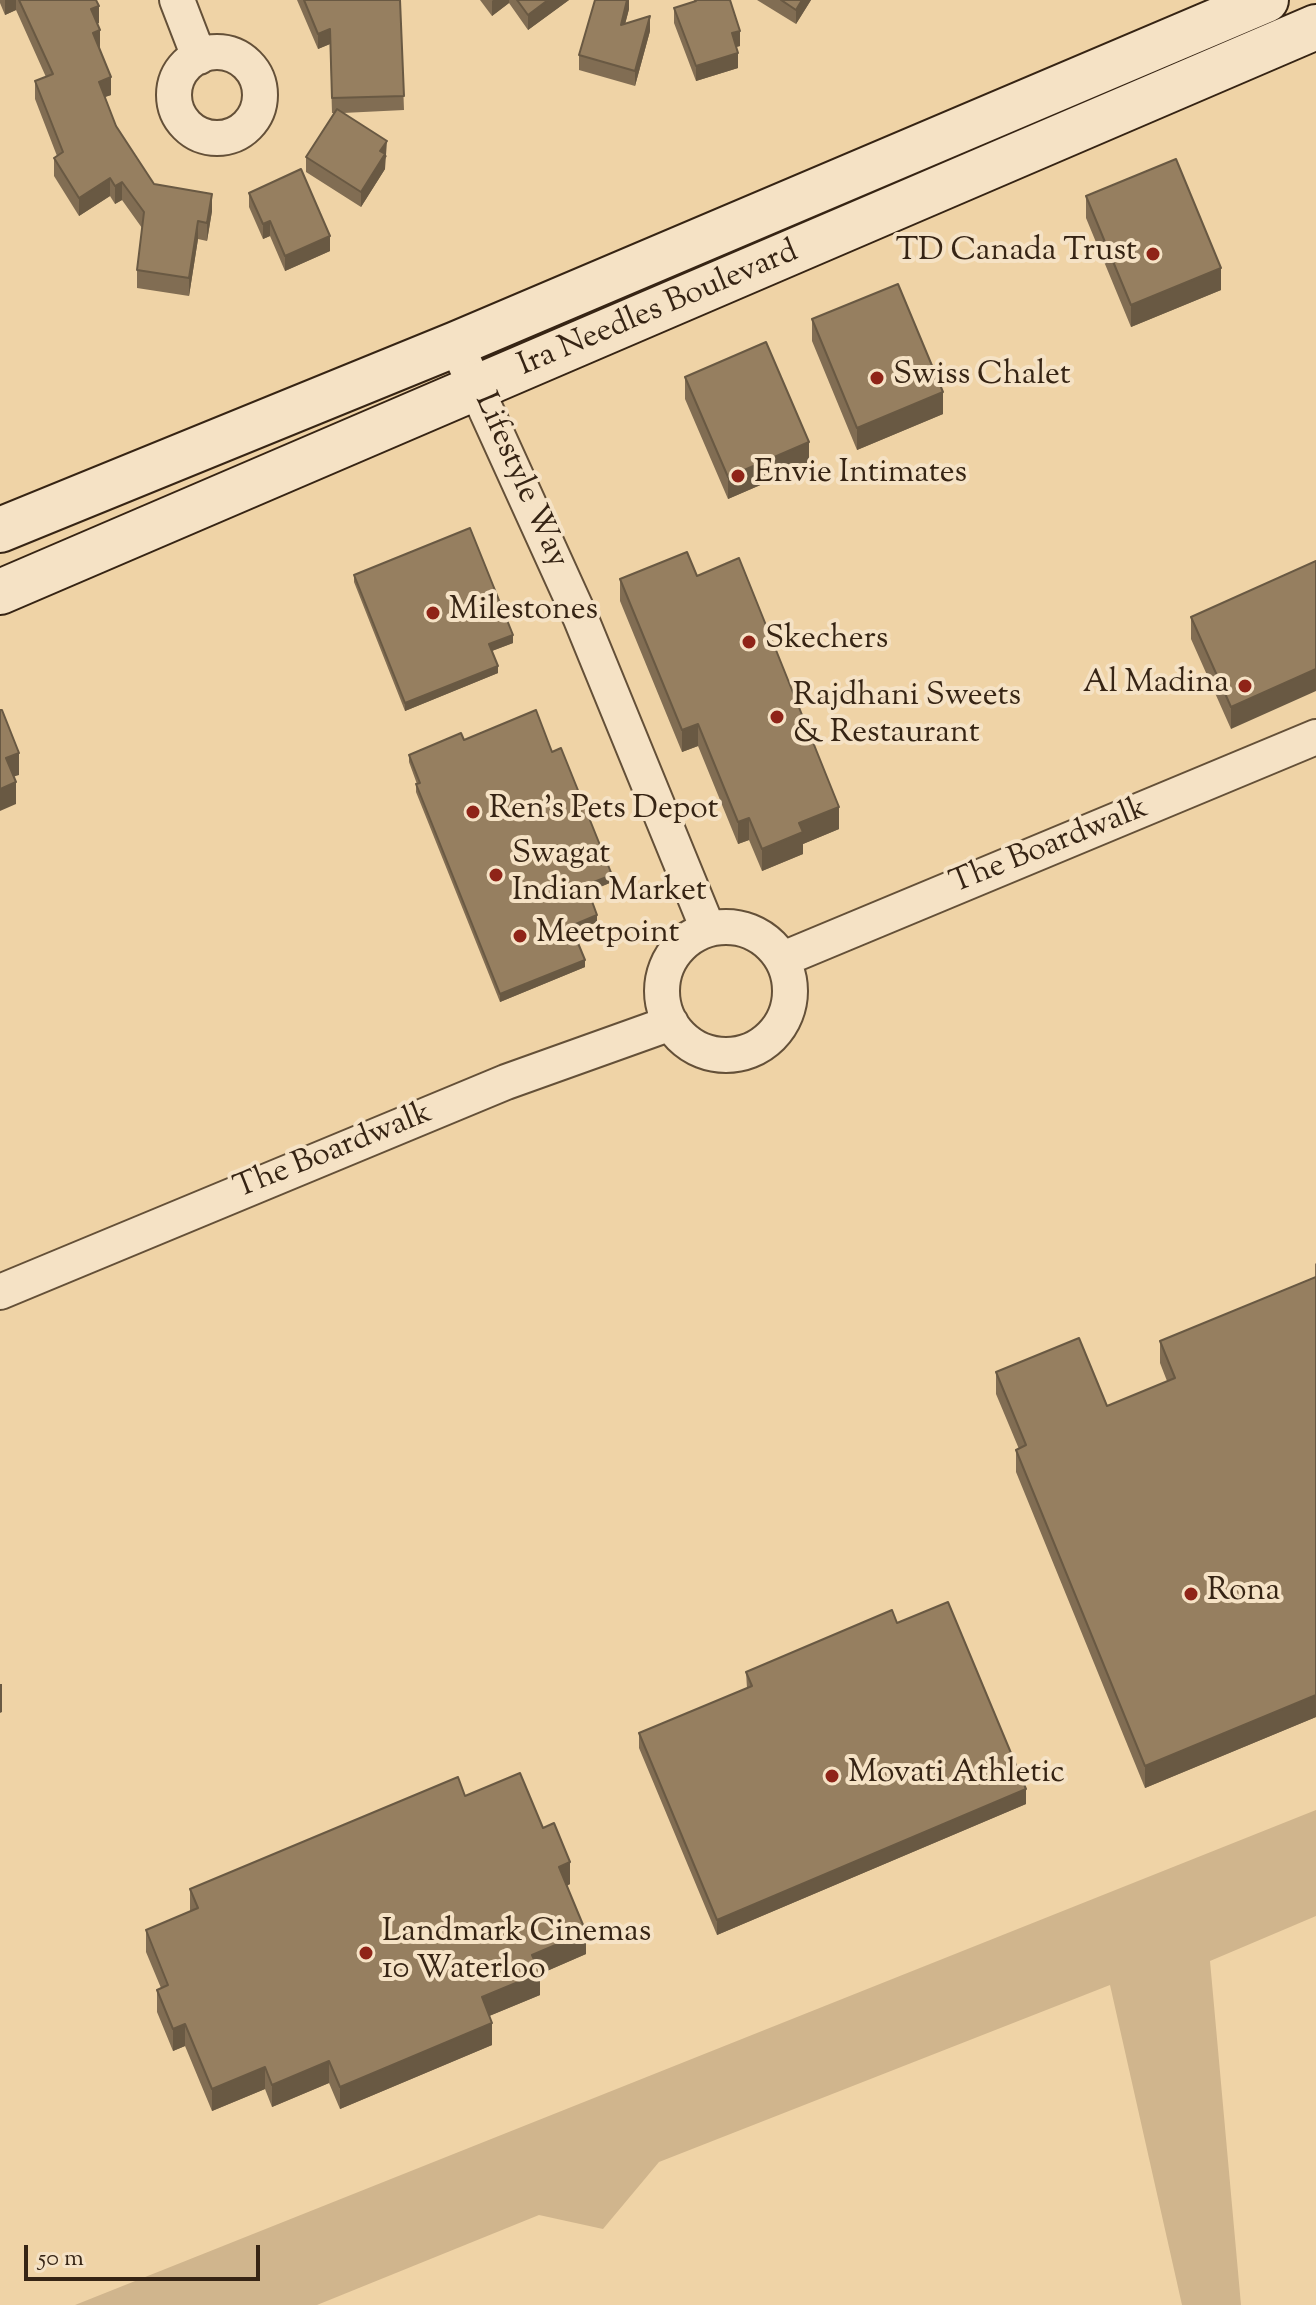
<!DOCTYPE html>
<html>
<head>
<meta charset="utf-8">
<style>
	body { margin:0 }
	#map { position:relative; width:1316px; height:2305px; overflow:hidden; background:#efd3a6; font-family:"Sorts Mill Goudy",serif }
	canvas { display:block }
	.scale { position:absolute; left:24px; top:2245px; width:236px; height:36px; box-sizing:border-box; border:4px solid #362414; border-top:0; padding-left:10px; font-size:24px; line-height:28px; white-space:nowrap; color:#362414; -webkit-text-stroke:6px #f5e2c5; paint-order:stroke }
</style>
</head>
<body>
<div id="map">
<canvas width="1316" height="2305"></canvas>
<div class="scale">50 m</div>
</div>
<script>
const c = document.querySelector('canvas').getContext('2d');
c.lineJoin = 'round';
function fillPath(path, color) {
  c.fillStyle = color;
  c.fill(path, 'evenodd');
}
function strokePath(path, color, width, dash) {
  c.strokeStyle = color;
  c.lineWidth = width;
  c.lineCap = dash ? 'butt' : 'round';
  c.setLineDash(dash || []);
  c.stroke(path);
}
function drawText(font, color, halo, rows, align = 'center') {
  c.font = font + ' "Sorts Mill Goudy",serif';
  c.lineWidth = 8;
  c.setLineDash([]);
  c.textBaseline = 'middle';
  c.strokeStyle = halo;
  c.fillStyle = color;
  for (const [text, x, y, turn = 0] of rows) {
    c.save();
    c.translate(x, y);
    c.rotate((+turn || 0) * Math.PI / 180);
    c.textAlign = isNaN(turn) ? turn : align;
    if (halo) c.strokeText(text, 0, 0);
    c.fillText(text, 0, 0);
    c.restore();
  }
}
fillPath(new Path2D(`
	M 1316,1810 L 1316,1916 L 1210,1961 L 1241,2305 L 1182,2305 L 1110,1985 L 659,2162 L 603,2229 L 539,2215 L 317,2305 L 75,2305 Z`), '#d0b58d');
const street = new Path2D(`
	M 177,0 L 199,57
	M174 95a43 43 0 1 1 86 0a43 43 0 1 1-86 0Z
	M 456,344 L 581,619 L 708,929
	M662 991a64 64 0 1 1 128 0a64 64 0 1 1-128 0Z
	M 783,959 L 1316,737
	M 0,1292 L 506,1082 L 671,1023`);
const secondary = new Path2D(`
	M 0,530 L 456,344 L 1266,0
	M 0,592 L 1316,27`);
strokePath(street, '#645038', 38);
strokePath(secondary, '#362414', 48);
strokePath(street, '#f5e2c5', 34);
strokePath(secondary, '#f5e2c5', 44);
fillPath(new Path2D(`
	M 0,0 L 96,0 L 100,48 L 99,48 L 111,95 L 105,97 L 116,126 L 154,184 L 212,211 L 207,241 L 198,239 L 189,296 L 137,288 L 137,270 L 142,228 L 122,200 L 115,204 L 110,196 L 79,216 L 54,176 L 54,158 L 57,156 L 35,99 L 35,81 L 46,77 L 16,10 L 5,15 L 0,3 Z
	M 297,0 L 400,0 L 404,110 L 343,113 L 387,156 L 385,159 L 385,169 L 361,207 L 306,172 L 306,157 L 334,113 L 332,113 L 330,44 L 318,49 Z
	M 480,0 L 569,0 L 528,30 L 509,3 L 492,16 Z
	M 629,0 L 629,9 L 625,24 L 650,31 L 635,86 L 579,70 L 579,55 Z
	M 694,0 L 730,0 L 740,46 L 736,47 L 738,68 L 696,81 L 674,23 L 674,8 L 694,2 Z
	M 757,0 L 811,0 L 796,24 Z
	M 249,193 L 330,251 L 285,271 L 270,236 L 263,239 L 249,207 Z
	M 1086,196 L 1221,290 L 1131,327 L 1086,218 Z
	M 812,319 L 943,414 L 857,450 L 812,341 Z
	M 685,377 L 809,464 L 728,499 L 685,399 Z
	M 1316,561 L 1231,729 L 1191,639 L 1191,617 Z
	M 354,575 L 513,643 L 492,651 L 498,673 L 405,711 L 354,582 Z
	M 697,576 L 839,829 L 803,844 L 803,854 L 762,871 L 749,840 L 738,844 L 698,746 L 682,752 L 620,601 L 620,579 Z
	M 464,740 L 552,752 L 612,882 L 588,892 L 597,922 L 574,932 L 585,967 L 500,1002 L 416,792 L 416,784 L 417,784 L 409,762 L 409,755 Z
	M 1316,1263 L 1316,1717 L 1145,1788 L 1016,1472 L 1016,1450 L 1019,1449 L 996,1394 L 996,1372 L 1107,1406 L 1167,1381 L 1160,1363 L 1160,1341 L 1315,1277 L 1315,1264 Z
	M 897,1623 L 1026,1804 L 717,1935 L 639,1748 L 639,1733 L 747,1688 L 746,1672 Z
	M 465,1796 L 543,1828 L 570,1884 L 567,1886 L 586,1954 L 540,1974 L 540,1995 L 489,2016 L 492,2045 L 340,2109 L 329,2083 L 272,2107 L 265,2089 L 212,2111 L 185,2046 L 173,2051 L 157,2012 L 157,1990 L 161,1988 L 146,1952 L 146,1930 L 190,1911 L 190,1889 Z`), '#816d53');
fillPath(new Path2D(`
	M 5,0 L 16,0 L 16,10 L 5,15 Z
	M 493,0 L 509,0 L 509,3 L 492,16 L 492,1 Z
	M 548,0 L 569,0 L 528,30 L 528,15 Z
	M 627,0 L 629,0 L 629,9 L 621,40 L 621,25 Z
	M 802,0 L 811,0 L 796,24 L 796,10 Z
	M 99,6 L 99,23 L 91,27 L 91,9 Z
	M 650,16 L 650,31 L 635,86 L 635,71 Z
	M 330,29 L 330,44 L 318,49 L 318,34 Z
	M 100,30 L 100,48 L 93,51 L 93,33 Z
	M 740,31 L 740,46 L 732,48 L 732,33 Z
	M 738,53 L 738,68 L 696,81 L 696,66 Z
	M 111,77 L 111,95 L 99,99 L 99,82 Z
	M 387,141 L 385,169 L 361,207 L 361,192 L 380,151 Z
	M 110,178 L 110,196 L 79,216 L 79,198 Z
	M 122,182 L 122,200 L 115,204 L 115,186 Z
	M 212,194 L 212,211 L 207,241 L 207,223 Z
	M 198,221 L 198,239 L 189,296 L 189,278 Z
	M 270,221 L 270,236 L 263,239 L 263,224 Z
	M 330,236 L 330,251 L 285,271 L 285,256 Z
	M 1221,268 L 1221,290 L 1131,327 L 1131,305 Z
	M 943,392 L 943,414 L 857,450 L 857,428 Z
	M 809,442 L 809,464 L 728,499 L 728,477 Z
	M 513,635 L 513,643 L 489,652 L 489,644 Z
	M 498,666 L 498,673 L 405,711 L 405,703 Z
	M 1316,669 L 1316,691 L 1231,729 L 1231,707 Z
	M 698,724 L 698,746 L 682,752 L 682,730 Z
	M 19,753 L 19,775 L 6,779 L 6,758 Z
	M 16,782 L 16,804 L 0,811 L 0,789 Z
	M 839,807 L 839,829 L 803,844 L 803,854 L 762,871 L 762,849 L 799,823 Z
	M 749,818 L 749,840 L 738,844 L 738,822 Z
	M 612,875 L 612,882 L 586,893 L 586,885 Z
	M 597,915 L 597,922 L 571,933 L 571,926 Z
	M 585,960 L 585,967 L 500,1002 L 500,994 Z
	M 0,1684 L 2,1684 L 2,1712 L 0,1713 Z
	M 1316,1695 L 1316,1717 L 1145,1788 L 1145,1766 Z
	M 1026,1789 L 1026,1804 L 717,1935 L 717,1920 Z
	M 570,1862 L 570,1884 L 559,1889 L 559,1867 Z
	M 586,1932 L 586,1954 L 540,1974 L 540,1995 L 482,2019 L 482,1997 L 532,1955 Z
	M 492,2023 L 492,2045 L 340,2109 L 340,2087 Z
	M 185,2024 L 185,2046 L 173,2051 L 173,2029 Z
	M 329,2061 L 329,2083 L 272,2107 L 272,2085 Z
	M 265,2067 L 265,2089 L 212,2111 L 212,2089 Z`), '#695943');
const building = new Path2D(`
	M 19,0 L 96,0 L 99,6 L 91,9 L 100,30 L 93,33 L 111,77 L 99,82 L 116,126 L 154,184 L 212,194 L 207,223 L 198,221 L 189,278 L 137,270 L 144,212 L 122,182 L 115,186 L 110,178 L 79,198 L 54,158 L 63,152 L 35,81 L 53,74 Z
	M 304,0 L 400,0 L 404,96 L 332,98 L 330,29 L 318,34 Z
	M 517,0 L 548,0 L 528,15 Z
	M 595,0 L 627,0 L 621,25 L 650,16 L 635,71 L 579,55 Z
	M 696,0 L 730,0 L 740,31 L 732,33 L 738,53 L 696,66 L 674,8 L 696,1 Z
	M 781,0 L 802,0 L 796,10 Z
	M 337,109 L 387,141 L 380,151 L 385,154 L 361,192 L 306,157 Z
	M 1176,159 L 1221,268 L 1131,305 L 1086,196 Z
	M 301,169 L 330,236 L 285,256 L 270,221 L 263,224 L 249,193 Z
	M 898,284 L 943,392 L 857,428 L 812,319 Z
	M 766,342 L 809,442 L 728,477 L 685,377 Z
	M 470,528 L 513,635 L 489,644 L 498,666 L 405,703 L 354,575 Z
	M 687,552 L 697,576 L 739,558 L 839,807 L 799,823 L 803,832 L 762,849 L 749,818 L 738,822 L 698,724 L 682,730 L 620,579 Z
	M 1316,561 L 1316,669 L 1231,707 L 1191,617 Z
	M 0,710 L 2,710 L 19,753 L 6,758 L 16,782 L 0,789 Z
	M 536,710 L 552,752 L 561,748 L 612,875 L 586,885 L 597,915 L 571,926 L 585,960 L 500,994 L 416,784 L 420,783 L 409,755 L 461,733 L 464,740 Z
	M 1316,1277 L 1316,1695 L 1145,1766 L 1016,1450 L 1026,1445 L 996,1372 L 1079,1338 L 1107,1406 L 1175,1378 L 1160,1341 Z
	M 948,1602 L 1026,1789 L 717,1920 L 639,1733 L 752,1686 L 746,1672 L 892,1610 L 897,1623 Z
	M 520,1773 L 543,1828 L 554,1823 L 570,1862 L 559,1867 L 586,1932 L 532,1955 L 540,1973 L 482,1997 L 492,2023 L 340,2087 L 329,2061 L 272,2085 L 265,2067 L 212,2089 L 185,2024 L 173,2029 L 157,1990 L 168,1985 L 146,1930 L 198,1908 L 190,1889 L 458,1777 L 465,1796 Z`);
fillPath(building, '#967f60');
strokePath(building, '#695943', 2);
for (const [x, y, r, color] of [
	[1153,254,8,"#8f2418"],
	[877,378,8,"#8f2418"],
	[738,476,8,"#8f2418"],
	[433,613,8,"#8f2418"],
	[749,642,8,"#8f2418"],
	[1245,686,8,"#8f2418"],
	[777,717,8,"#8f2418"],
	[473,812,8,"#8f2418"],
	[496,875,8,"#8f2418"],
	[520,936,8,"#8f2418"],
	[1191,1594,8,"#8f2418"],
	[832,1776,8,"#8f2418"],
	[366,1953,8,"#8f2418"]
]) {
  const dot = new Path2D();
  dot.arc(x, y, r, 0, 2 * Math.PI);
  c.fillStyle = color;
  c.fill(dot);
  strokePath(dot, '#f5e2c5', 3);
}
drawText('32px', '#362414', '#f5e2c5', [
	["TD Canada Trust",1137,254,"right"],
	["Swiss Chalet",893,378],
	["Envie Intimates",754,476],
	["Milestones",449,613],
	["Skechers",765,642],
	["Al Madina",1229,686,"right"],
	["Rajdhani Sweets",793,699],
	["& Restaurant",793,736],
	["Ren's Pets Depot",489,812],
	["Swagat",512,857],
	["Indian Market",512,894],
	["Meetpoint",536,936],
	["Rona",1207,1594],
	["Movati Athletic",848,1776],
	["Landmark Cinemas",382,1935],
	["10 Waterloo",382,1972]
], 'left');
drawText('32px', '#362414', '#f5e2c5', [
	["Ira Needles Boulevard",659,311,-23],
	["Lifestyle Way",519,481,66],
	["The Boardwalk",1050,848,-22],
	["The Boardwalk",334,1153,-22]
]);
</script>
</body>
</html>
